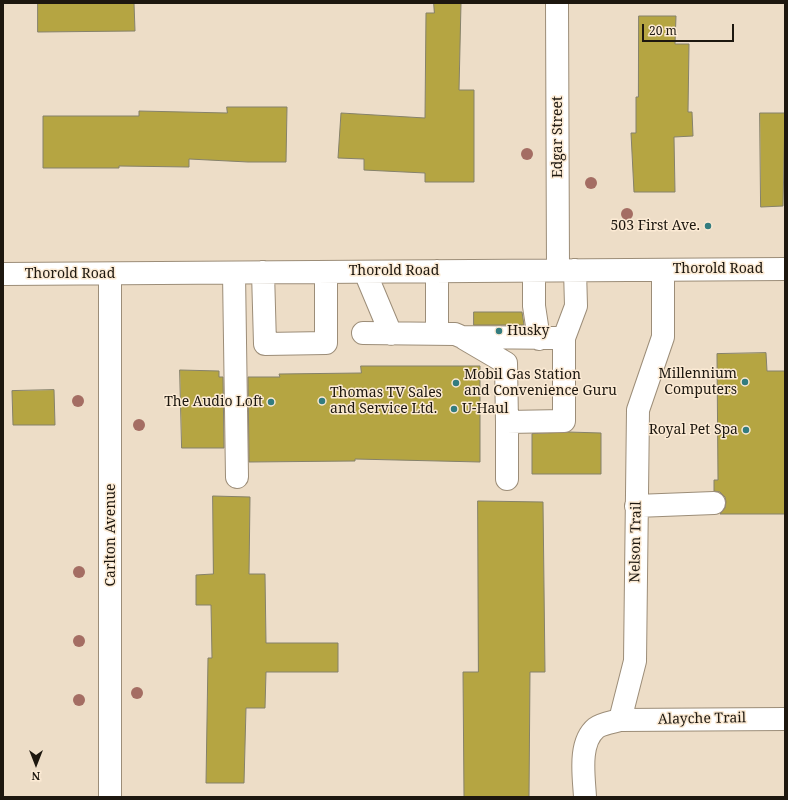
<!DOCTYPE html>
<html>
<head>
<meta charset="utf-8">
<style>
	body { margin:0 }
	#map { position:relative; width:788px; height:800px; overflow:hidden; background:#edddc7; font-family:"Noto Serif",serif }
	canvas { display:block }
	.frame { position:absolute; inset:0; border:4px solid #1d170f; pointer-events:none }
	.north { position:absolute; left:16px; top:744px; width:40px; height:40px; -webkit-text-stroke:3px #fbead4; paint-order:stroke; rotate:180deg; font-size:11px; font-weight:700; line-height:16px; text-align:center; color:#1d170f }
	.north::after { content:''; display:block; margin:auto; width:14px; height:18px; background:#1d170f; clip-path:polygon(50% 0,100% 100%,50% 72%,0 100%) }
	.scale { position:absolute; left:642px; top:24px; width:92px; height:18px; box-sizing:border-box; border:2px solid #1d170f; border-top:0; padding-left:5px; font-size:12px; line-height:14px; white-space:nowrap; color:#1d170f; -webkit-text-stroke:3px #fbead4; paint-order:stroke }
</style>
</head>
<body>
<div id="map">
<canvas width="788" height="800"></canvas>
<div class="frame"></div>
<div class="north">N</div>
<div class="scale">20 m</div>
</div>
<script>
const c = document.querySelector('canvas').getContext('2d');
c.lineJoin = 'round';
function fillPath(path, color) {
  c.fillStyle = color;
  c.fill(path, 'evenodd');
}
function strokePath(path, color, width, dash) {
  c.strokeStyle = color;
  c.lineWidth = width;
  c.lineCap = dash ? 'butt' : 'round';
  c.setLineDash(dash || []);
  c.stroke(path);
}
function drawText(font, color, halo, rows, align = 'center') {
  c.font = font + ' "Noto Serif",serif';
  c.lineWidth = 3;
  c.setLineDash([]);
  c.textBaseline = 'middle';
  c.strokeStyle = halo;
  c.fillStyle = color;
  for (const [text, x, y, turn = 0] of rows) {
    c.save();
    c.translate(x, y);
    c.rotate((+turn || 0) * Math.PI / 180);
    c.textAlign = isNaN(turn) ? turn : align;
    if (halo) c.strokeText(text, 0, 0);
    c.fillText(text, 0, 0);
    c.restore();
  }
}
const building = new Path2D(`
	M 38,3 L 134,3 L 135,31 L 38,32 Z
	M 434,3 L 461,3 L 459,90 L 474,90 L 474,182 L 425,182 L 425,173 L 364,170 L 364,159 L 338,158 L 341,113 L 425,118 L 426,13 L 434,13 Z
	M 639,16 L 676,16 L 675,44 L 689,44 L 688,112 L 692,112 L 693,136 L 674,137 L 675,192 L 634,192 L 631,133 L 636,133 L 636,97 L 638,97 Z
	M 227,107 L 287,107 L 286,162 L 248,162 L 189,159 L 189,167 L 119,166 L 119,168 L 43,168 L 43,116 L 139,116 L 139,111 L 227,113 Z
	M 760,113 L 785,113 L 783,206 L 761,207 Z
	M 474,312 L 522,312 L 524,325 L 474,325 Z
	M 766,353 L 767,371 L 785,371 L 785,514 L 720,514 L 725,508 L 726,502 L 725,497 L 720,492 L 714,491 L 714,480 L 718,480 L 717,354 Z
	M 361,366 L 480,366 L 480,462 L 355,459 L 355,461 L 249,462 L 248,377 L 280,377 L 279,374 L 361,373 Z
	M 180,370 L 219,371 L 219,377 L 223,377 L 224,448 L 182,448 Z
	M 54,390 L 55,425 L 13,425 L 12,391 Z
	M 568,432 L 601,433 L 601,474 L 532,474 L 532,434 Z
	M 213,496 L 250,497 L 249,574 L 265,574 L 266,643 L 338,643 L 338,672 L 266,672 L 265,708 L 246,708 L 244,783 L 206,783 L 208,658 L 212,658 L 211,605 L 196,605 L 196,575 L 213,574 Z
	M 478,501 L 543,502 L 545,672 L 530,672 L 529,797 L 464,797 L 463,672 L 478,672 Z`);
fillPath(building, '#b5a542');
strokePath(building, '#85816a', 1);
const minor = new Path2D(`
	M 557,3 L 558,270
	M 437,271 L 437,334
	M 534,271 L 534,306 L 539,339
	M 263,272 L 265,344 L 326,343 L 326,272
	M 365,272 L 391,334
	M 234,273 L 237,477
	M 3,274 L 785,269
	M 110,274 L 110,797
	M 363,333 L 455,334 L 462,337 L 564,338 L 564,421 L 507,422 L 507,479
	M 564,338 L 576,306 L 575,270
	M 465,339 L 506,363 L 507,422
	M 636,506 L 714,503
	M 620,720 L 785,719
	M 585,797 C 584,777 578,743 596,728 C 601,724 613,722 620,720 L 635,661 L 638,410 L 663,337 L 663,270`);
strokePath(minor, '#9c8d78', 24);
strokePath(minor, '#fff', 22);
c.fillStyle = '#a46d63';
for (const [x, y] of [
	[527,154],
	[591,183],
	[627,214],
	[78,401],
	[139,425],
	[79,572],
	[79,641],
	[137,693],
	[79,700]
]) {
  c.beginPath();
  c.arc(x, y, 6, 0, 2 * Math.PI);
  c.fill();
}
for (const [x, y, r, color] of [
	[708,226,4,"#337c7f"],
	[499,331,4,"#337c7f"],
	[745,382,4,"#337c7f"],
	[456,383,4,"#337c7f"],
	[322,401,4,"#337c7f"],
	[271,402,4,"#337c7f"],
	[454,409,4,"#337c7f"],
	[746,430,4,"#337c7f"]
]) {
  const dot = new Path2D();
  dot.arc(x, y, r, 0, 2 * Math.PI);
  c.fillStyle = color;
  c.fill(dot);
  strokePath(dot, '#fbead4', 1.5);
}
drawText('14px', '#1d170f', '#fbead4', [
	["Edgar Street",558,137,-90],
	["Thorold Road",718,269],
	["Thorold Road",394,271],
	["Thorold Road",70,274],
	["Carlton Avenue",111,535,-90],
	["Nelson Trail",636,542,-89],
	["Alayche Trail",702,719,-1]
]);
drawText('14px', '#1d170f', '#fbead4', [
	["503 First Ave.",700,226],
	["Husky",507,331,"left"],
	["Millennium",737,374],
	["Computers",737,390],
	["Mobil Gas Station",464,375,"left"],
	["and Convenience Guru",464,391,"left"],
	["Thomas TV Sales",330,393,"left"],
	["and Service Ltd.",330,409,"left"],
	["The Audio Loft",263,402],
	["U-Haul",462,409,"left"],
	["Royal Pet Spa",738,430]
], 'right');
</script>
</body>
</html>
